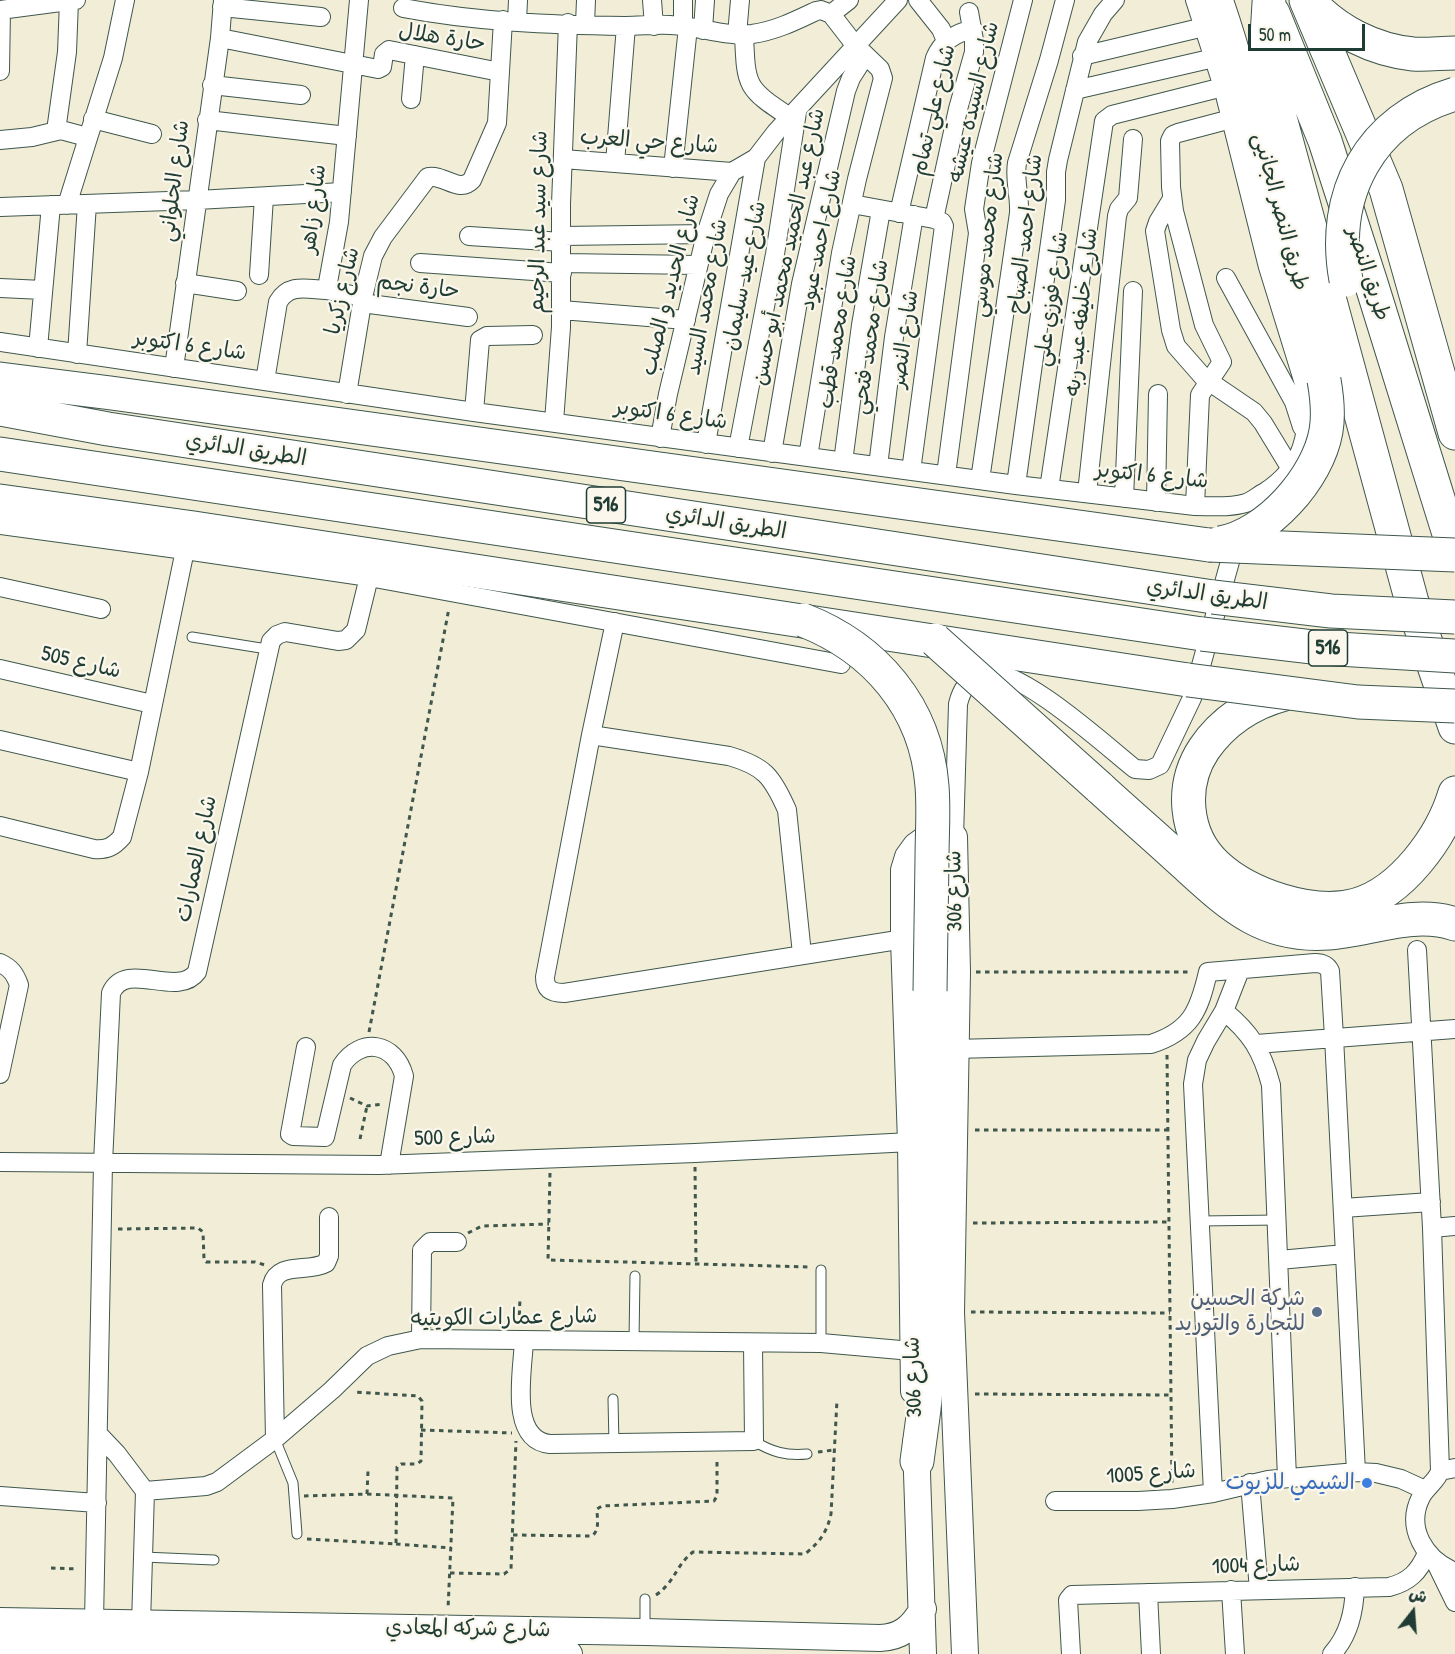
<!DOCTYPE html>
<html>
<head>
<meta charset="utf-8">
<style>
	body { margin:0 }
	#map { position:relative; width:1455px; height:1654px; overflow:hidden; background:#f2edd7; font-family:"Patrick Hand","Playpen Sans Arabic",sans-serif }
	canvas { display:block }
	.north { position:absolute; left:1383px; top:1582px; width:60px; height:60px; -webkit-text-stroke:4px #fbf7ec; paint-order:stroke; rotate:17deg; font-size:16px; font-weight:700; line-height:24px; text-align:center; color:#1f3d34 }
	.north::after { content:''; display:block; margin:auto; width:21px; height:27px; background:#1f3d34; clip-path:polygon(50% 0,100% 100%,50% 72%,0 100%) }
	.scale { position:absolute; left:1248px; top:24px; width:117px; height:27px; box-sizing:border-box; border:3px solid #1f3d34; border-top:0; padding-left:8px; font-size:18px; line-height:21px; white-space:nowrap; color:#1f3d34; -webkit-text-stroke:4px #fbf7ec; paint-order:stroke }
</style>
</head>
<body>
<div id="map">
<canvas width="1455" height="1654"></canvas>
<div class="north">ش</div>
<div class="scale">50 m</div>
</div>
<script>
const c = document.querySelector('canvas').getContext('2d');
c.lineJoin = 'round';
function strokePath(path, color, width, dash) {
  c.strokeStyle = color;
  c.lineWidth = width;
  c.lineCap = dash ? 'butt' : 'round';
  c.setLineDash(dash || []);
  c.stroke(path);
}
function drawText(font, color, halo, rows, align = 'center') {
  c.font = font + ' "Patrick Hand","Playpen Sans Arabic",sans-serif';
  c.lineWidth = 4.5;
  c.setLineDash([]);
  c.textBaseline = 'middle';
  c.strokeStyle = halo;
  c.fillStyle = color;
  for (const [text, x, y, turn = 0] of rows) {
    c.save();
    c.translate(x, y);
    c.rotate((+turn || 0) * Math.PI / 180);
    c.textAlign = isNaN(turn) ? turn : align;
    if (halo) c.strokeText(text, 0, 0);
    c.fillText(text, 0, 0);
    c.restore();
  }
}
const lane = new Path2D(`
	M 192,637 L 267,649
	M 1200,1221 L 1278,1220
	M 821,1270 L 821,1343
	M 634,1340 L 635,1276
	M 613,1399 L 614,1444
	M 275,1439 L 293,1483 L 297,1534
	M 754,1441 C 772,1452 786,1456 807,1454
	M 143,1557 L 214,1560
	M 645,1599 L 645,1629`);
const street = new Path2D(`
	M 652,0 L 654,26
	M 918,0 L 941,29 L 946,41
	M 222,7 L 321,17
	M 403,8 C 476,22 552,25 625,26 C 641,26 656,24 671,25 C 699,26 724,37 752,34 C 775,31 795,21 816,11 L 821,10 L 831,14 L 855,45 L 880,69 L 883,78 L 857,179 L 841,253 L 808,457
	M 0,10 L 76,0
	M 831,14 L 849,0
	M 517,21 L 518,0
	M 585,24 L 586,0
	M 683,26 L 683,0
	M 703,30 L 705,0
	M 744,34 C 746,88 746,88 791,118
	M 737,35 L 740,0
	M 220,38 L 378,69 L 382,67 L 384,54 L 389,50 L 500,72
	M 1082,56 L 1204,27
	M 0,71 L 1,10
	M 212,85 L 301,95
	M 1075,90 L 1214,58
	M 411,99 L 415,55
	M 93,119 L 152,134
	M 207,120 L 347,136
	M 56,131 L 67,52 L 69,1
	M 0,140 L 32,137 L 61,130 L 87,137
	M 563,159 L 732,172
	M 615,163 L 626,26
	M 673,168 L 688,27
	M 1172,199 L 1158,222 L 1155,231 L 1171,330 L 1176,346 L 1204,378 L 1254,412 L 1263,423 L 1291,469
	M 852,204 L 934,219 L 942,222 L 944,226 L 911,471
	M 67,205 L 113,58 L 125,0
	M 0,207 L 197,200 L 342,192
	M 899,213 L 935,58 C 942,41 955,33 973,29
	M 934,219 L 958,109 L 974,52 L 974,40 L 969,12
	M 469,236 L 562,242
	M 562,236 L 706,234
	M 420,263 L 562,273
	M 562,263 L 698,265
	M 259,275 L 264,197
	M 1226,278 L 1294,402 L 1302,427
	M 185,283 L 237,291
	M 0,288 L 43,290
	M 326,290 L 363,297
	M 362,303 L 468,317
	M 561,310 L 686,320
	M 0,342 L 474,412 L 1016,485 L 1195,506 C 1211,506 1230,508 1246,503 C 1252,501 1259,495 1265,492 C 1304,467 1310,433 1306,390 L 1268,267 L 1223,87 L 1195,0
	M 38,348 L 51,205
	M 77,354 L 87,204
	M 174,368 L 220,38 L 223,0
	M 265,381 L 278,302 C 289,283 307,289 326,290 L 327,288 L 339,222 L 359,0
	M 347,394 L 363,297 L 373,256 L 383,237 L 428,177 C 444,174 459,194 472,180 L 497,123 L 503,20
	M 474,412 L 480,340 L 487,336 L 533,335
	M 554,422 L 561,327 L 561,204 L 568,23
	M 660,438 L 668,394 L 706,234 L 719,194 L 732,172 L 756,158 L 776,132 L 898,0
	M 706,444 L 756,158
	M 738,448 L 775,254 L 797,112
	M 772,453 L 801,284 L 846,91 L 851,78 L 865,56
	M 843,462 L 861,325 L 881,210
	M 878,466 L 894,337 L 914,215
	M 946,475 L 978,233 L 974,209 L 981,163 L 1023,0
	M 980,480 L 1019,213 C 1020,196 1014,179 1017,163 L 1049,60 L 1065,0
	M 1016,485 L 1056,200 L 1056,172 L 1058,160 L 1087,42 L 1103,14 L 1115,0
	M 1049,489 L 1104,121 L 1112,115 L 1223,87
	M 1087,493 L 1117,216 L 1119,209 L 1128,198 L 1133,139
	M 1124,498 L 1133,291
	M 1156,502 L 1158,394
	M 1195,506 L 1200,395 L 1222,362 L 1204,325 L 1174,211 L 1171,187 L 1170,141 L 1173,135 L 1178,133 L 1231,119
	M 0,525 L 185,550 L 369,577 L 841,664
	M 0,587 L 101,609
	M 615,622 L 591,735 L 545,977 C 545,990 552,993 564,993 L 904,939
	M 0,669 L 152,704
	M 591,735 L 729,756 C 764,766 772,776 787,810 L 802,954
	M 0,740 L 139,772
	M 0,826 L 94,849 C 107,850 113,847 122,837 L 139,772 L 185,550
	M 954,837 L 958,704 C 961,691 969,677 984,673 C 1018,665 1106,746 1135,769 L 1149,770 L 1160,765 L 1192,698 L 1236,540
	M 1417,950 L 1432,1228 L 1440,1471
	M 0,963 C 11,968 15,974 19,985 L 0,1074
	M 1224,1011 C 1251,1033 1262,1051 1271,1085 L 1287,1478
	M 1256,1044 L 1455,1029
	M 306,1047 L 290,1134 L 293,1136 L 325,1137 L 342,1065 C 361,1037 395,1042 404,1076 L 389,1165
	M 954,1049 L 1151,1044 C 1191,1031 1199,1011 1208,972 L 1315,963 C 1322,963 1327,965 1330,971 L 1334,1037 L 1356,1472
	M 0,1162 L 379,1165 L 695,1153 L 911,1142
	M 1343,1208 L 1431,1202
	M 1432,1228 L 1455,1226
	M 1279,1260 L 1345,1254
	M 421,1339 L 422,1250 L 430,1242 L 457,1242
	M 524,1340 C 523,1370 508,1440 550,1444 L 754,1441 L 753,1343
	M 98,1434 L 117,1454 L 145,1491 L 141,1624
	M 275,1439 L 272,1285 C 278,1261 308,1273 326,1263 L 329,1256 L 329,1217
	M 1455,1468 L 1440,1471 C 1437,1481 1426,1487 1421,1497 C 1405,1528 1425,1560 1455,1572
	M 1250,1483 L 1259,1590
	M 145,1491 L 206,1486 L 217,1482 L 275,1439 L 332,1390 L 367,1356 L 388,1346 L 421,1339 L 821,1343 L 912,1351
	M 1213,1493 L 1193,1084 L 1197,1060 L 1206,1041 L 1224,1011 L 1240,970
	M 0,1496 L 97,1503
	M 1055,1501 L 1138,1501 L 1172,1499 L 1213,1493 L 1268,1480 L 1356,1472 L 1376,1473 L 1401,1479 L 1425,1490
	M 1435,1561 L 1455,1602
	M 1231,1590 L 1235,1654
	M 1148,1593 L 1151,1654
	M 94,1622 L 103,1163 L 111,993 C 126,959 177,999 197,972 L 271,641 L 277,635 L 285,632 L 338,641 L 346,640 L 356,630 L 369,577
	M 1071,1654 L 1068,1600 L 1072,1595 L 1389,1587 C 1409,1582 1419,1572 1427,1553
	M 1332,1654 C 1349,1635 1354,1612 1355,1587`);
const secondary = new Path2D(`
	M 914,1391 L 911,1142 L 904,939 L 904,870 L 908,857 L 916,846 L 927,838 L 954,837 L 957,972 L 951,1312 L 965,1654
	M 916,1443 L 923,1654
	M 0,1621 L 645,1632 L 880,1638 C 902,1637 912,1627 923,1609
	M 0,1647 L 569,1654`);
const highway = new Path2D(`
	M 1216,0 C 1243,77 1259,156 1280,235 C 1292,284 1308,332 1324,380
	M 1306,0 L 1386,189 L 1455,433
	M 1310,2 C 1336,31 1374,50 1413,54 C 1427,55 1441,53 1455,53
	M 1269,3 L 1266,53 L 1272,88 L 1412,602 L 1455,727
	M 1273,13 L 1325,141 L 1371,283 L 1455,553
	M 0,379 L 111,393 L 1209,545
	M 0,409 L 108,429 L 1213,597
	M 0,454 L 1202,634
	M 0,501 L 194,528 L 1188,680
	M 1284,694 C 1251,703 1224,720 1204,749 C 1180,785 1184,835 1216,865 C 1248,895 1313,917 1356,905 C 1402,892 1442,837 1455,793
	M 1099,787 C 1125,811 1152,834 1178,858 C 1225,900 1259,938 1328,933 C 1370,930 1413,910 1455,924
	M 917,1461 L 924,1409 L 929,1358 L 930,991`);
strokePath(lane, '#3f574c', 11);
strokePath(street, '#3f574c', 20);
strokePath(secondary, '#3f574c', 28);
strokePath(highway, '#3f574c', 35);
strokePath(new Path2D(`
	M 976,972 L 1191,972
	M 369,1032 L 449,608
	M 1167,1055 L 1172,1484
	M 350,1098 L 367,1106 L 383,1104
	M 975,1130 L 1168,1130
	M 360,1139 L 367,1106
	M 695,1167 L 696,1264
	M 550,1173 L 548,1260 L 811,1267
	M 973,1223 L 1169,1222
	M 118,1229 L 198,1228 L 203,1232 L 204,1259 L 206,1262 L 255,1262 L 265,1265
	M 468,1233 L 482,1226 L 549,1224
	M 971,1312 L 1170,1313
	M 519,1324 L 520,1298
	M 975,1394 L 1171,1395
	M 421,1430 L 512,1433
	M 818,1452 L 834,1450
	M 367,1494 L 368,1471
	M 304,1496 L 367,1494 L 453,1498 L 448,1609
	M 513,1535 L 592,1536 C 600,1530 597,1519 597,1509 L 602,1506 L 714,1501 L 717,1496 L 717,1458
	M 307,1539 L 396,1544 L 397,1467 L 401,1464 L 417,1464 L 421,1461 L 422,1401 L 418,1396 L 354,1392
	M 396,1544 L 451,1548
	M 51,1568 L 78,1569
	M 450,1573 L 504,1574 L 511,1569 L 516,1441
	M 656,1595 C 675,1582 676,1565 693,1552 L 805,1554 C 820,1542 827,1532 831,1514 L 837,1400`), '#3f574c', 3, [4.5, 4.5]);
strokePath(lane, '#fff', 9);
strokePath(street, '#fff', 18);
strokePath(secondary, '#fff', 26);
strokePath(highway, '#fff', 33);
const highwayBridge = new Path2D(`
	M 1346,280 C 1330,194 1370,119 1455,94
	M 1220,543 C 1267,535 1318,478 1326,431 C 1329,414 1327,397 1324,380
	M 1209,545 L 1455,555
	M 1213,597 L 1331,611 L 1455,617
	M 803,620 C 875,648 926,707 932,786 C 934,810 932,835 932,859 C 931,903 931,947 930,991
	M 1202,634 L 1321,648 L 1455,656
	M 935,640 L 1099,787
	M 1188,680 L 1358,702 L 1455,706`);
strokePath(highwayBridge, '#3f574c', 35, []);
strokePath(highwayBridge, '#fff', 33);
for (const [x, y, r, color] of [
	[1317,1312,6,"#5c6f8a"],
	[1367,1483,6,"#3f7fe0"]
]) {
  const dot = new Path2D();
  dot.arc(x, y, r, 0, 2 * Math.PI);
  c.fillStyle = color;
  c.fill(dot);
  strokePath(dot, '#fbf7ec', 2);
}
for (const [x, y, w] of [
	[606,505,39],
	[1328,648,39]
]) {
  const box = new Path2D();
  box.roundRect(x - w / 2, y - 18, w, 36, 4.5);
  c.fillStyle = '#fbf7ec';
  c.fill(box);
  strokePath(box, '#1f3d34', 1.5);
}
drawText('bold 21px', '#1f3d34', null, [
	["516",606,505],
	["516",1328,648]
]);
drawText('22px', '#1f3d34', '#fbf7ec', [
	["حارة هلال",442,38,9],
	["شارع السيده عيشه",974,102,-77],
	["شارع علي تمام",934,110,-77],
	["شارع حي العرب",649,142,4],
	["شارع الحلواني",175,181,-83],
	["شارع زاهر",314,209,-83],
	["طريق النصر الجانيى",1280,212,75],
	["شارع سيد عبد الرحيم",539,222,-89],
	["شارع احمد الصباح",1026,234,-83],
	["شارع محمد موسي",988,235,-84],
	["شارع احمد عبود",821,240,-79],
	["شارع عبد الحميد محمد أبو حسن",789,247,-78],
	["طريق النصر",1368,274,72],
	["شارع عيد سليمان",745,276,-79],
	["شارع الحديد و الصلب",671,285,-76],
	["حارة نجم",418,287,7],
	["شارع زكريا",343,291,-77],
	["شارع محمد السيد",707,297,-80],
	["شارع فوزي علي",1052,299,-82],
	["شارع خليفه عبد ربه",1082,312,-84],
	["شارع محمد قطب",838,332,-81],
	["شارع محمد فتحي",871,337,-82],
	["شارع النصر",905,339,-82],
	["شارع 6 اكتوبر",190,346,8],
	["شارع 6 اكتوبر",671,415,8],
	["الطريق الدائري",246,450,9],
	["شارع 6 اكتوبر",1152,476,6],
	["الطريق الدائري",726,523,9],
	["الطريق الدائري",1207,595,8],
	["شارع 505",81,663,13],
	["شارع العمارات",197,859,-78],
	["شارع 306",955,891,-91],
	["شارع 500",455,1138,-2],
	["شارع عمارات الكويتيه",504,1318,-1],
	["شارع 306",914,1377,-92],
	["شارع 1005",1151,1474,-4],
	["شارع 1004",1256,1566,-2],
	["شارع شركه المعادي",468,1629,1]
]);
drawText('22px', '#4e5e75', '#fbf7ec', [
	["شركة الحسين",1305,1299],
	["للتجارة والتوريد",1305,1324]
], 'right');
drawText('22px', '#366cbe', '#fbf7ec', [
	["الشيمي للزيوت",1355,1483]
], 'right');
</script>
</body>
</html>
